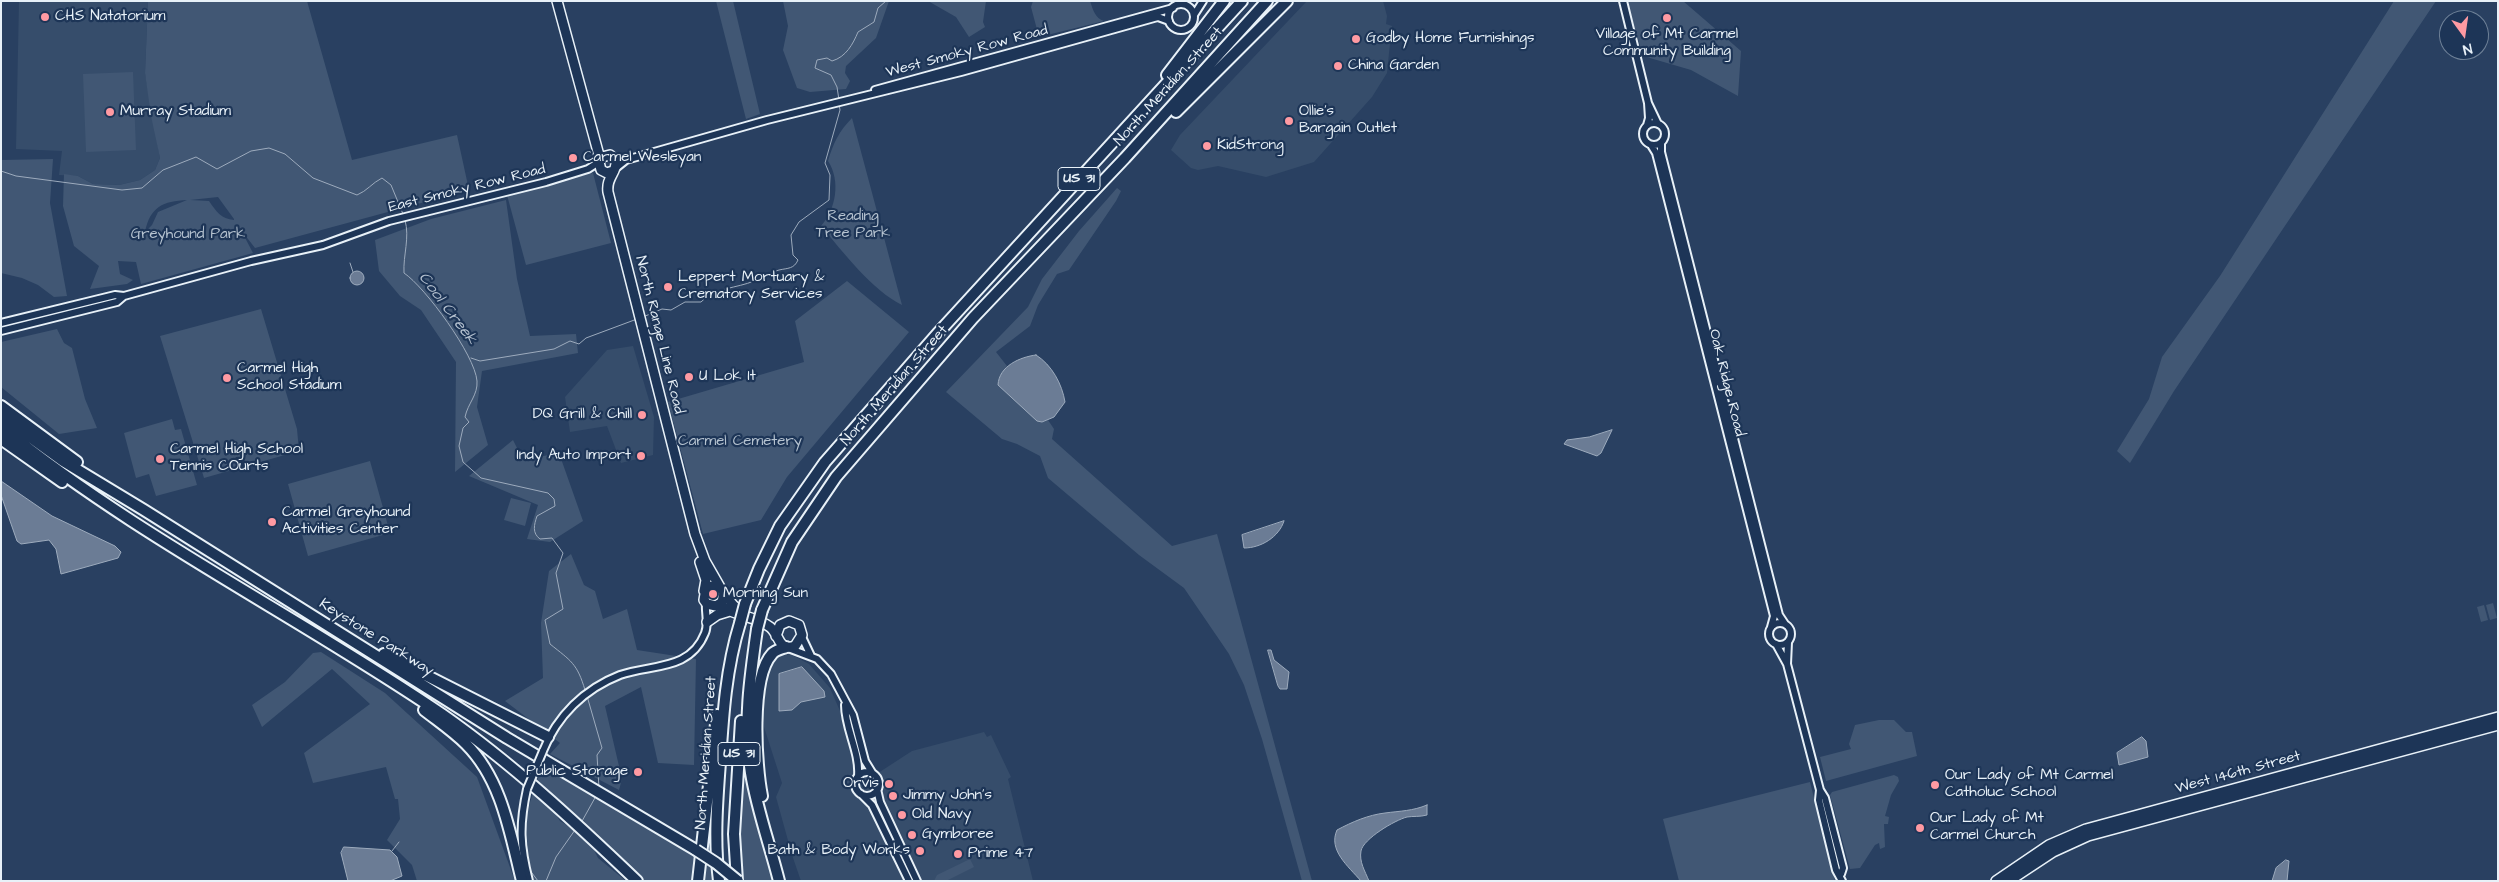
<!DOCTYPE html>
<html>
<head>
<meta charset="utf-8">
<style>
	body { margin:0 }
	#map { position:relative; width:2499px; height:882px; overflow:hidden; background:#294061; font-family:"Architects Daughter",sans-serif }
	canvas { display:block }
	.frame { position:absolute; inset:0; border:2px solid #e8f1f8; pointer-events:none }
	.north { position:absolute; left:2439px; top:10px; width:50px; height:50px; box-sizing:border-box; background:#1d3557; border:1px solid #6e8097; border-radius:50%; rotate:166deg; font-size:14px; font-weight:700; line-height:20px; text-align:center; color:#e8f1f8 }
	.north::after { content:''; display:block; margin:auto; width:18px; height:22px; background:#ff9aa2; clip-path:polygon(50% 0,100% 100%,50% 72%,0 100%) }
</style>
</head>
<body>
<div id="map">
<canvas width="2499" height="882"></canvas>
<div class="frame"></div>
<div class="north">N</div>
</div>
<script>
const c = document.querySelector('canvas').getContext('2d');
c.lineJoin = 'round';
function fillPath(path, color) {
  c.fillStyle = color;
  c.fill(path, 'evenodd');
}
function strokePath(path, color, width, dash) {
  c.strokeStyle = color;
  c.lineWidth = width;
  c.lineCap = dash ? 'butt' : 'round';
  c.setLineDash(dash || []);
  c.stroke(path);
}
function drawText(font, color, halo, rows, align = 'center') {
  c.font = font + ' "Architects Daughter",sans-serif';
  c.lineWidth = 4.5;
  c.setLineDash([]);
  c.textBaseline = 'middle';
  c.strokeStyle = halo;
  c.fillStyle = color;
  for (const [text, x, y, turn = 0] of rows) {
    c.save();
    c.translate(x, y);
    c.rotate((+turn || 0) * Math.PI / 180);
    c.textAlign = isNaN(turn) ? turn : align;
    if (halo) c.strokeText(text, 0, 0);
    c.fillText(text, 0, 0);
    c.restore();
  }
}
fillPath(new Path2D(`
	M 19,1 L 148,1 L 145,73 L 160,158 L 155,170 L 140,180 L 119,185 L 93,184 L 78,176 L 59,175 L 62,151 L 16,149 Z
	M 1307,1 L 1383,1 L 1387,16 L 1386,24 L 1392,26 L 1389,53 L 1387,73 L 1372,97 L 1314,162 L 1266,177 L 1218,166 L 1198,170 L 1191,168 L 1171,150 L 1180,135 Z
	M 633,346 L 654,417 L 653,455 L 621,463 L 607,426 L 570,432 L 565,397 L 607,350 Z
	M 790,654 L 809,664 L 830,688 L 840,711 L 858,770 L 868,768 L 875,775 L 912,751 L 984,732 L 987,737 L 991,735 L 1011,777 L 1008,779 L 1033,881 L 801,881 L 792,855 L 776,797 L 782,783 L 764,727 L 763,711 L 766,682 L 772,663 L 776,657 Z`), '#364d6b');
fillPath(new Path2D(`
	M 148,1 L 307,1 L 352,160 L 457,135 L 469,190 L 255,248 L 241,230 L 253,253 L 141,284 L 136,262 L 118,261 L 120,274 L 133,280 L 127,284 L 90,289 L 99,266 L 74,246 L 63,206 L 64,174 L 78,176 L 93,184 L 119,185 L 140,180 L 155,170 L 160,158 L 151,116 L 145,73 ZM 218,197 L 234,219 L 234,220 C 221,219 216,211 209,201 L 190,200 ZM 187,200 L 158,212 L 152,225 L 145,232 C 150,207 163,201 187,200 Z
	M 716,1 L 733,1 L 760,114 L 746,119 Z
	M 783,1 L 889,1 L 876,38 L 846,66 L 845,73 L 850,81 L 846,89 L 810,92 L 797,88 L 783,50 L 788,26 Z
	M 928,1 L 986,1 L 983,22 L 985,27 L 969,37 L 956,17 Z
	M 1033,1 L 1090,1 C 1093,10 1095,18 1104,21 L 1039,37 L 1031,7 Z
	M 1627,1 L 1683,1 L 1741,51 L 1738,96 L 1691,70 L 1643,56 Z
	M 2394,1 L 2436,1 L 2174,391 L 2130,463 L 2117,451 L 2149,399 L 2162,357 L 2220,276 Z
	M 133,72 L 136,150 L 86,152 L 83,74 Z
	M 852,118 L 902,305 C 873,291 842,251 821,226 C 836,209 841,181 828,161 C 833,144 839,131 852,118 Z
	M 53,159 L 50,203 L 67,296 L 54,297 L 38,285 L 22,278 L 1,273 L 1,160 Z
	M 593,173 L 611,243 L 526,265 L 507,195 Z
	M 1117,188 L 1121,191 L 1116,201 L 1069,270 L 1057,274 L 1038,305 L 1030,326 L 996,352 L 1007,366 L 998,381 L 1042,422 L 1048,420 L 1054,429 L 1052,439 L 1172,546 L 1217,534 L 1312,881 L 1302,881 L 1262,739 L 1244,685 L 1229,654 L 1184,588 L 1139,555 L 1048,478 L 1040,456 L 1017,444 L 1002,439 L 946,392 L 1028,307 L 1042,279 L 1079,231 Z
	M 506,200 L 517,279 L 530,336 L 576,334 L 578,353 L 482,371 L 477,407 L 488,445 L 455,472 L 456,362 L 421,310 L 400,296 L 379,271 L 375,240 L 431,219 Z
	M 847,281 L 909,332 L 787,477 L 761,520 L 703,534 L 668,402 L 804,362 L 795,321 Z
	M 261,309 L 297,429 L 299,451 L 204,478 L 160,336 Z
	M 57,329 L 64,343 L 72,348 L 85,399 L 97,428 L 59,434 L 1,387 L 1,342 Z
	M 172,419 L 175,430 L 181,429 L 197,485 L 156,496 L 149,474 L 136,478 L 124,433 Z
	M 513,440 L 523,460 L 559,453 L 583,521 L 550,542 L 527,539 L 538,505 L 469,476 Z
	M 370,461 L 390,533 L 308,556 L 288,484 Z
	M 511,498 L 531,503 L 525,526 L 504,520 Z
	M 571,554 L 584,585 L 595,591 L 603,619 L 627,609 L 637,650 L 696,659 L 694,765 L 658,763 L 641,687 L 605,706 L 622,779 L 619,790 L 550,754 L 560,743 L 505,701 L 543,678 L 541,623 L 549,571 Z
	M 2493,603 L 2497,618 L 2490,620 L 2486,605 Z
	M 2484,605 L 2488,620 L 2481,622 L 2477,607 Z
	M 321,652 L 385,693 L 477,777 L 515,881 L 417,881 L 412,865 L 387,840 L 400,819 L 398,799 L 395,799 L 386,767 L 313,783 L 304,753 L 370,704 L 332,669 L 262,727 L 252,705 L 285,682 L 313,653 Z
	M 1879,720 L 1894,720 L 1906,732 L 1912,732 L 1917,756 L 1826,781 L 1820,757 L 1851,749 L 1849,744 L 1855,725 Z
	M 543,764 L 697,857 L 694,881 L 641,881 L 536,783 Z
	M 744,769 L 749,769 L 776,881 L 743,881 L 740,829 Z
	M 1894,775 L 1898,777 L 1899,781 L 1891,795 L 1885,816 L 1889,817 L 1888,824 L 1884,824 L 1885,847 L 1880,849 L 1879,843 L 1875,845 L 1860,868 L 1850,869 L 1830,795 L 1832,792 Z
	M 1810,782 L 1835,881 L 1679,881 L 1663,819 Z
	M 534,791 L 550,805 L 560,821 L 577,831 L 591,844 L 598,858 L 626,881 L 534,881 C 527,853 522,818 534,791 Z
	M 707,834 L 711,834 L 714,881 L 702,881 Z
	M 970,859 L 974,867 L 946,881 L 934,881 L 937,875 Z`), '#415774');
const water = new Path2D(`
	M350 278a7 7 0 1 1 14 0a7 7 0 1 1-14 0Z
	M 1036,355 C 1052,365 1062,384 1065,402 L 1054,417 L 1042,422 L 1037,421 L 998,385 C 999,366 1020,357 1036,355 Z
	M 1612,430 L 1601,453 L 1597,456 L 1564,444 L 1567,440 L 1589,437 Z
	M 1,481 L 52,516 L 115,546 L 121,552 L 118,558 L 61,574 L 56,549 L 49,540 L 21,544 L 17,541 L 1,495 Z
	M 1284,521 C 1279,537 1261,548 1244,548 L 1242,535 Z
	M 1268,650 L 1271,650 L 1274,660 L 1289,672 L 1287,689 L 1280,689 L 1278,686 Z
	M 802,667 L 824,691 L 825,697 L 801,702 L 792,710 L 779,711 L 779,674 Z
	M 2142,737 L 2146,741 L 2148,757 L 2119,765 L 2117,753 Z
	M 1427,805 L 1427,815 C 1420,817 1413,816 1407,817 C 1395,820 1363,839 1361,851 C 1359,862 1365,871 1369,881 L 1361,881 C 1348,866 1328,850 1337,830 C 1352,822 1368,815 1385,813 C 1400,811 1413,811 1427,805 Z
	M 344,847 L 390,850 L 397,857 L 402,876 L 390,881 L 348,881 L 341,853 Z
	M 2286,860 L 2289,861 L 2287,881 L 2272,881 L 2276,868 Z`);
fillPath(water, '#6b7c95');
strokePath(water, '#9dabbd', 1);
strokePath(new Path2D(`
	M 839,100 L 837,87 L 831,75 L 815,68 L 817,60 L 827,58 L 832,61 C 846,57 853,44 858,32 L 874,22 L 878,8 L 886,1
	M 1,171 L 16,176 L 122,190 L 142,188 L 163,170 L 196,157 L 217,169 L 251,151 L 269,148 L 285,154 L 313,178 L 357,195 C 367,191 372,183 382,178 L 391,185 L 403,214
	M 405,220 C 410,238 403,255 404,273 C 425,287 475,355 477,381 C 478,395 468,403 465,417 L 469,422 L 463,428 L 459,446 L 463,462 L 481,478 L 548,493 L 554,499 L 555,506 L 537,516 C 534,525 532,533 540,539 L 552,538 L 563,553 L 556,573 L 563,609 L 545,620 L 550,644 C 571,661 577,663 585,690
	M 350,263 L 353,272
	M 643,317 L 662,309 L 671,310 L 685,302 L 701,302 C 713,288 738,288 754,281 C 762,278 770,272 779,270 C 788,268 794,269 798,260 L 793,255 L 791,235 L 799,222 L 829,200 L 830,175 L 825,163 L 840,110 L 839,104
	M 471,358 L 480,361 L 554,349 L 570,341 L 579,344 L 586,338 L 637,319
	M 587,696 L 602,748 L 597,755 L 599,788
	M 581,823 L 596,796
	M 392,851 L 399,842
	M 532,873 L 538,881
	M 546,881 L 556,857 L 575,830`), '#9dabbd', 1);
const minor = new Path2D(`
	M 1623,1 L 1648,103 L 1649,118 L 1647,125
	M1168 17a13 13 0 1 1 26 0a13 13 0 1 1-26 0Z
	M 1194,15 L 1203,1
	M 875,90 L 1173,8
	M 1648,103 L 1658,124
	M1643 134a11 11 0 1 1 22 0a11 11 0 1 1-22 0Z
	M 1661,143 L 1661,152 L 1779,615 L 1785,624
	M 1651,145 L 1656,153 L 1774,616 L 1771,627
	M 616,168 L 626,160 L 767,120 L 961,72 L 1154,18 L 1158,17 L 1169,21
	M 1,323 L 115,295 L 124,296
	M 1,331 L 117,302 L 124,296 L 251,261 L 323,245 L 389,221 L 546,182 L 588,169 L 599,162
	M1769 634a11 11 0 1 1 22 0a11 11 0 1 1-22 0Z
	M 802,637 L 811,656
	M 1788,642 L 1787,664 L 1820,790 L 1819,800 L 1836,870 L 1842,881
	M 1776,644 L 1787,664
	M 788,648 L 817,659 L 831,674 L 853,715 L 865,761 L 873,774
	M 845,705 C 845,729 860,752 858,776
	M 543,751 C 557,716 584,689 620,675 C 652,664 690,671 705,633 C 709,623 705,613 706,603
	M855 784a12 12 0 1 1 24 0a12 12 0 1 1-24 0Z
	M 527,789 C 519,825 520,846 529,881
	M 877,789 L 880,802 L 917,881
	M 1820,790 L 1825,798 L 1843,868 L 1841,874
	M 861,794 L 872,805 L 909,881`);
const major = new Path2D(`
	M 557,1 L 600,159
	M 613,171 L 607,173 L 601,170 L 599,162 L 602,157 L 610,155 L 616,161 C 617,173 606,177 608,192 L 695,534 L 705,561 L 721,589
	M 700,562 L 706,580 L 704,591
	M 724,593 L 722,602 L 716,606 L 707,604 L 704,600 L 706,588 L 716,585 C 727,591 728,605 740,610
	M 719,605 C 734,616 756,616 770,627 C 780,635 778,652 795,646 L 802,635 L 799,625 L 789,621 L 780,625 L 776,636
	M 707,622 L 717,615 L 730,611
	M 1996,881 L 2049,845 L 2086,829 L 2498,717
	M 2009,881 L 2053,852 L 2088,836 L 2498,725`);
const highway = new Path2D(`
	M 1167,75 L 1224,1
	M 1176,112 L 1287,1
	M 1,406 L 77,462
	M 1,416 L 63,461 L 144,510 L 507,738 L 696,850
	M 1,427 C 138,538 298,616 443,715 C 513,764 575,822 637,881
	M 1,439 L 62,482
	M 745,604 L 759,569 L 780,526 L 825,462 L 938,333 L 1242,1
	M 762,610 L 792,542 L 836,477 L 973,318 L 1125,158 L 1267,1
	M 757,629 C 750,677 743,725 751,773 C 757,810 770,845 779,881
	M 384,654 L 548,737
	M 424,710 C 438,721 453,731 466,744 C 502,780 510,833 522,881
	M 762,796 C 756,766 750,678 772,654 C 775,650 781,649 786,647
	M 698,881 L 717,715
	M 719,881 C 714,841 717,802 720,762 C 723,715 726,668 740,623
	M 737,881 L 734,834 L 741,721`);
strokePath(minor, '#e8f1f8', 10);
strokePath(major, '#e8f1f8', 12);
strokePath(highway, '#e8f1f8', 14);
strokePath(minor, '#1d3557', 6);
strokePath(major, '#1d3557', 9);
strokePath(highway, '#1d3557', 10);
const minorBridge = new Path2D(`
	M 527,789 L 543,751`);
const highwayBridge = new Path2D(`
	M 740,623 L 745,604
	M 757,629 L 762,610
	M 696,850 L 716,863 L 738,881`);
strokePath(minorBridge, '#e8f1f8', 10, []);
strokePath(highwayBridge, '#e8f1f8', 14, []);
strokePath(minorBridge, '#1d3557', 6);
strokePath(highwayBridge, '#1d3557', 10);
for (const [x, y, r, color] of [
	[45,17,5,"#ff9aa2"],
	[1667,18,5,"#ff9aa2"],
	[1356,39,5,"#ff9aa2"],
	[1338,66,5,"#ff9aa2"],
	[110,112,5,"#ff9aa2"],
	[1289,121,5,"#ff9aa2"],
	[1207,146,5,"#ff9aa2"],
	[573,158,5,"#ff9aa2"],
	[668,287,5,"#ff9aa2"],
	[689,377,5,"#ff9aa2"],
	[227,378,5,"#ff9aa2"],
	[642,415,5,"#ff9aa2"],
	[641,456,5,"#ff9aa2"],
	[160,459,5,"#ff9aa2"],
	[272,522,5,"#ff9aa2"],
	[713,594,5,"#ff9aa2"],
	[638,772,5,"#ff9aa2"],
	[889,784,5,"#ff9aa2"],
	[1935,785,5,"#ff9aa2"],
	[893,796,5,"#ff9aa2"],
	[902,815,5,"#ff9aa2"],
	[1920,828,5,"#ff9aa2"],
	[912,835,5,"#ff9aa2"],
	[920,851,5,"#ff9aa2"],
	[958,854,5,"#ff9aa2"]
]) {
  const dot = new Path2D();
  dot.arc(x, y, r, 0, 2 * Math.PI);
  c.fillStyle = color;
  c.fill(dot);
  strokePath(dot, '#1d3557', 2);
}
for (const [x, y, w] of [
	[1079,179,42],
	[739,754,42]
]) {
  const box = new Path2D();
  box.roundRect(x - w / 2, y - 11.5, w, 23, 4);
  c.fillStyle = '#1d3557';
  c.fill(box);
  strokePath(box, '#e8f1f8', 1);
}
drawText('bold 14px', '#e8f1f8', null, [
	["US 31",1079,179],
	["US 31",739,754]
]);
drawText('15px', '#e8f1f8', '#1d3557', [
	["CHS Natatorium",55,17],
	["Village of Mt Carmel",1667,35,"center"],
	["Community Building",1667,52,"center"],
	["Godby Home Furnishings",1366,39],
	["China Garden",1348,66],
	["Murray Stadium",120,112],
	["Ollie's",1299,112],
	["Bargain Outlet",1299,129],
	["KidStrong",1217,146],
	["Carmel Wesleyan",583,158],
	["Leppert Mortuary &",678,278],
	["Crematory Services",678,295],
	["Carmel High",237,369],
	["School Stadium",237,386],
	["U Lok It",699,377],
	["DQ Grill & Chill",632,415,"right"],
	["Carmel High School",170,450],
	["Tennis COurts",170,467],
	["Indy Auto Import",631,456,"right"],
	["Carmel Greyhound",282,513],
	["Activities Center",282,530],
	["Morning Sun",723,594],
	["Public Storage",628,772,"right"],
	["Our Lady of Mt Carmel",1945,776],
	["Catholuc School",1945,793],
	["Orvis",879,784,"right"],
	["Jimmy John's",903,796],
	["Old Navy",912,815],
	["Our Lady of Mt",1930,819],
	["Carmel Church",1930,836],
	["Gymboree",922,835],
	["Bath & Body Works",910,851,"right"],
	["Prime 47",968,854]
], 'left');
drawText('15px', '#e8f1f8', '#1d3557', [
	["West Smoky Row Road",967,52,-15],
	["North Meridian Street",1169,87,-48],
	["East Smoky Row Road",467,189,-14],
	["North Range Line Road",659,335,76],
	["Oak Ridge Road",1726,383,76],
	["North Meridian Street",895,386,-49],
	["Keystone Parkway",376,638,32],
	["North Meridian Street",707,753,-86],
	["West 146th Street",2238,773,-15]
]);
drawText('15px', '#b6c3d0', '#1d3557', [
	["Reading",853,217],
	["Tree Park",853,234],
	["Greyhound Park",188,235],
	["Carmel Cemetery",740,442]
]);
drawText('italic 16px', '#b6c2d0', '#1d3557', [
	["Cool Creek",447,309,53]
]);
</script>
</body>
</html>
